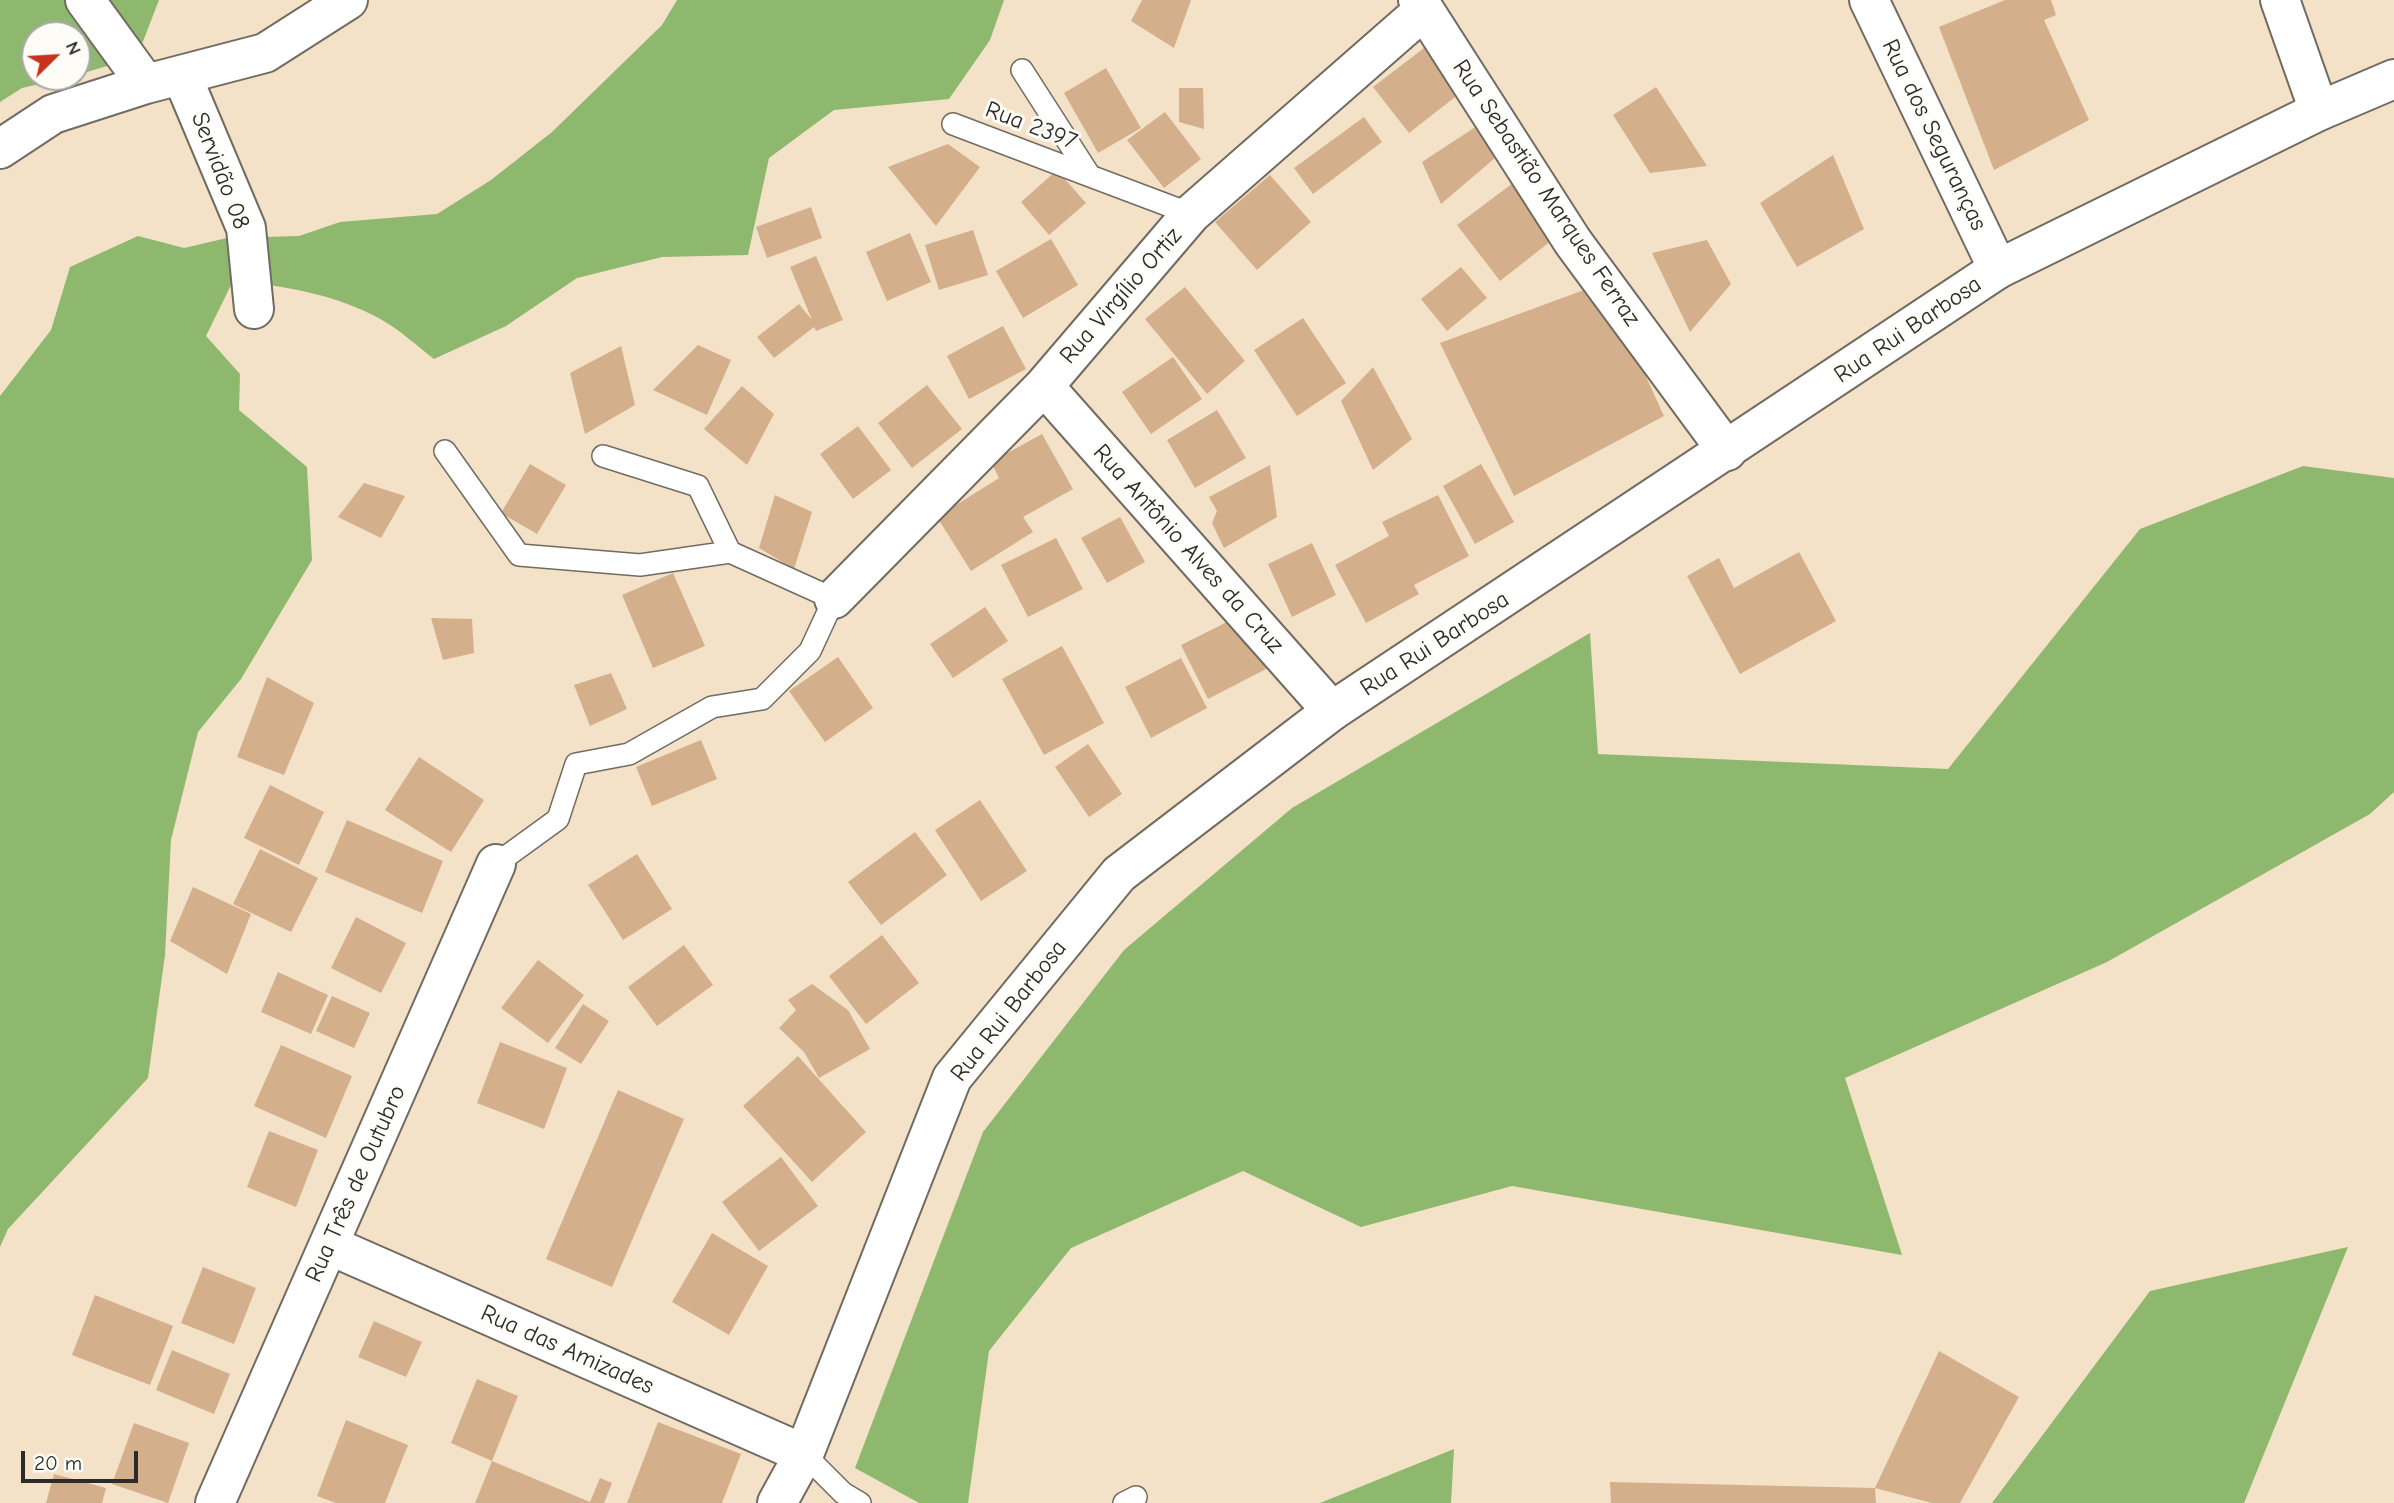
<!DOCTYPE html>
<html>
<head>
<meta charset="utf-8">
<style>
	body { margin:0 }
	#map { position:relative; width:2394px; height:1503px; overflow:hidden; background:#f3e2c7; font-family:"Comic Neue",sans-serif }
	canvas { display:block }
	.north { position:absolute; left:21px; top:21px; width:70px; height:70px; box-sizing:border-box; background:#fdfcf7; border:2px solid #a9a8a5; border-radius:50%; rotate:66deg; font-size:19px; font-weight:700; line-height:28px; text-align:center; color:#2b2b2b }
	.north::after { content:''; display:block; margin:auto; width:24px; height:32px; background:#c8321e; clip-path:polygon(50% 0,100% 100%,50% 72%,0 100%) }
	.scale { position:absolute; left:21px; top:1451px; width:117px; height:32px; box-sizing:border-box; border:4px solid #2b2b2b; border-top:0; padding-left:9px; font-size:21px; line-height:24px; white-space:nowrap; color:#2b2b2b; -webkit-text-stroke:5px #fdfcf7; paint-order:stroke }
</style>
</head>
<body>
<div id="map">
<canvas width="2394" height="1503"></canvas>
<div class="north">N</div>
<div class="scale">20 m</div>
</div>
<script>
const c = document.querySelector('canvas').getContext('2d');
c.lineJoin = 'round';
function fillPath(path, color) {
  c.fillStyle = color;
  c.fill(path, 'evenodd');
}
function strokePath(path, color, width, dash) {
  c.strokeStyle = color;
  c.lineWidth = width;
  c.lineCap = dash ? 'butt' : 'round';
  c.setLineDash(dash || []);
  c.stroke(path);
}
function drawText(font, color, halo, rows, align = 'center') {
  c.font = font + ' "Comic Neue",sans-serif';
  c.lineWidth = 6;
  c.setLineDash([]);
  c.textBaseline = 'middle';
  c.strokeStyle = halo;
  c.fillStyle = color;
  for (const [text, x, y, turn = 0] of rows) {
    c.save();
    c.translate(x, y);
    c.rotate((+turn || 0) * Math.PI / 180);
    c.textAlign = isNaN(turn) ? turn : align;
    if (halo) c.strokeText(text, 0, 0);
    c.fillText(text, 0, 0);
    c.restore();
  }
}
fillPath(new Path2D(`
	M 0,0 L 159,0 L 137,57 L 77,75 L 77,35 L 35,35 L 35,77 L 70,77 L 22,88 L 0,102 Z
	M 677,0 L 1004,0 L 990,40 L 949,99 L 834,110 L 769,158 L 748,255 L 662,257 L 577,278 L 506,326 L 434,359 C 417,346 400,330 382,320 C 336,294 285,286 233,281 L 206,336 L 240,374 L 239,410 L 307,467 L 312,560 L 241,679 L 198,732 L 171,840 L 165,955 L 148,1078 L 8,1229 L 0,1247 L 0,396 L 51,330 L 70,267 L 138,236 L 184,248 L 227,238 L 299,236 L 340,222 L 437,214 L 491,180 L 552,132 L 662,25 Z
	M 2303,466 L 2394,478 L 2394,792 L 2370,814 L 2107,962 L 1845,1078 L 1902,1255 L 1512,1186 L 1361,1227 L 1243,1171 L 1071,1248 L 989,1351 L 968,1503 L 919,1503 L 855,1468 L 983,1132 L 1124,950 L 1292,808 L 1590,633 L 1598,754 L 1948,769 L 2140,529 Z
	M 2348,1247 L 2244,1503 L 1992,1503 L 2150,1291 Z
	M 1454,1449 L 1451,1503 L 1320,1503 Z`), '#8fb86f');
fillPath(new Path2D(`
	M 1142,0 L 1191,0 L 1174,48 L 1131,21 Z
	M 2005,0 L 2051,0 L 2056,15 L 2044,20 L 2089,120 L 1994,170 L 1939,27 Z
	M 1424,48 L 1459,94 L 1409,133 L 1373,87 Z
	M 1106,68 L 1141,128 L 1098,153 L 1064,93 Z
	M 1656,87 L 1707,166 L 1650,173 L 1613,115 Z
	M 1179,88 L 1203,88 L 1204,129 L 1179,122 Z
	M 1165,112 L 1201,159 L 1164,188 L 1127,140 Z
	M 1364,117 L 1382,142 L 1313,194 L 1294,168 Z
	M 1486,120 L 1495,158 L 1441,204 L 1422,162 Z
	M 948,144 L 980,167 L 936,226 L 888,167 Z
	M 1833,155 L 1864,229 L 1797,267 L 1760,203 Z
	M 1057,170 L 1086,203 L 1049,235 L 1021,202 Z
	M 1270,175 L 1311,222 L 1257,270 L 1215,222 Z
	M 1517,180 L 1556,237 L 1500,281 L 1457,225 Z
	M 811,207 L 822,238 L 767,258 L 756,227 Z
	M 973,230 L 988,275 L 939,290 L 925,245 Z
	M 910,233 L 931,282 L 887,301 L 866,252 Z
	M 1051,239 L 1078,285 L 1023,318 L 996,271 Z
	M 1707,240 L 1731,284 L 1690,332 L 1652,253 Z
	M 816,256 L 843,320 L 816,331 L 814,327 L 774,358 L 757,337 L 799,304 L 812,320 L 790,267 Z
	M 1461,267 L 1487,298 L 1447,331 L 1421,299 Z
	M 1603,283 L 1664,416 L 1514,496 L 1440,343 Z
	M 1185,287 L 1245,361 L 1207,394 L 1145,319 Z
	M 1303,318 L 1346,383 L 1297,416 L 1254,350 Z
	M 1003,326 L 1026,369 L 969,399 L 947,356 Z
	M 698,345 L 731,360 L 707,415 L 653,390 Z
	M 621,346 L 635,405 L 585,434 L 570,373 Z
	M 1173,357 L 1202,399 L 1151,434 L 1122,392 Z
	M 1373,367 L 1412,439 L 1373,470 L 1341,401 Z
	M 927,385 L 962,429 L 912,468 L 878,423 Z
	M 742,386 L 774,414 L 747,465 L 704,429 Z
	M 1217,410 L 1246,458 L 1195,488 L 1167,440 Z
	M 858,426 L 891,470 L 853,499 L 820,454 Z
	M 1042,434 L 1073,489 L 1023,517 L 1033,532 L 971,571 L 937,517 L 999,478 L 991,462 Z
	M 530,464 L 566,485 L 537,534 L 501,513 Z
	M 1481,464 L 1514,522 L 1475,544 L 1443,486 Z
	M 1270,465 L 1277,517 L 1224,548 L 1212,523 L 1217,511 L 1209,497 Z
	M 364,483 L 405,496 L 381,538 L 338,517 Z
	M 775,495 L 812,512 L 794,569 L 759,548 Z
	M 1438,495 L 1469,556 L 1414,585 L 1419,594 L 1366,623 L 1335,565 L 1389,536 L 1382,522 Z
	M 1120,517 L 1145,562 L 1107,583 L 1081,538 Z
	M 1056,538 L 1083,589 L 1028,617 L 1001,565 Z
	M 1312,543 L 1336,595 L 1292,617 L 1268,564 Z
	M 1799,552 L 1836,621 L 1740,674 L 1687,576 L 1719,558 L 1734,588 Z
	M 673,573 L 705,646 L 653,668 L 622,595 Z
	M 985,607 L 1008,641 L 953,678 L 930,644 Z
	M 1239,616 L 1266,669 L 1208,699 L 1181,645 Z
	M 431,618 L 472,619 L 474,653 L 443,660 Z
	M 1062,646 L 1104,723 L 1044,755 L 1002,679 Z
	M 838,657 L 873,708 L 825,742 L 789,691 Z
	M 1181,658 L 1207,708 L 1151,738 L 1125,687 Z
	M 611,673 L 627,709 L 590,726 L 574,685 Z
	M 267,677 L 314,703 L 284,775 L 237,757 Z
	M 701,740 L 717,779 L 652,806 L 636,767 Z
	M 1088,744 L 1122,794 L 1089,817 L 1055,767 Z
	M 419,757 L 484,800 L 451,852 L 385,810 Z
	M 270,785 L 324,812 L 299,865 L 244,838 Z
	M 980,800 L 1027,871 L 981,901 L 935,830 Z
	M 347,820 L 443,861 L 422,913 L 325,872 Z
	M 915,832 L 947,875 L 881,925 L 848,882 Z
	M 260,849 L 318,878 L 291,932 L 233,904 Z
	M 637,854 L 672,909 L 623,940 L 588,885 Z
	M 193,887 L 251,914 L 227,974 L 170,941 Z
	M 356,917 L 406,943 L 381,993 L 331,968 Z
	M 882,935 L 919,983 L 866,1024 L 829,976 Z
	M 684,945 L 713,985 L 657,1026 L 628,987 Z
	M 538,960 L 584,995 L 548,1043 L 501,1008 Z
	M 278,972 L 328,995 L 311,1034 L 261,1012 Z
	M 812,984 L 848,1010 L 870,1049 L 819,1078 L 804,1052 L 779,1028 L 796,1010 L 788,1000 Z
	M 332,996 L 370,1013 L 354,1048 L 316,1031 Z
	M 583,1004 L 609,1021 L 581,1064 L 555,1048 Z
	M 500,1042 L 567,1068 L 544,1129 L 477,1103 Z
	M 281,1045 L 352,1076 L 326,1138 L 254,1106 Z
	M 798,1056 L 866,1132 L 812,1182 L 743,1106 Z
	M 618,1090 L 684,1119 L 612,1287 L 546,1259 Z
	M 269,1131 L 318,1150 L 296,1207 L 247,1187 Z
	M 781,1157 L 818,1206 L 759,1251 L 722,1202 Z
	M 712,1233 L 768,1266 L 729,1335 L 672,1302 Z
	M 203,1267 L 256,1288 L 234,1344 L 181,1323 Z
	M 95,1295 L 173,1326 L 150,1385 L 72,1355 Z
	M 374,1321 L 422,1342 L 406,1377 L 358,1357 Z
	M 172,1350 L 230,1374 L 214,1414 L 156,1390 Z
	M 1939,1351 L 2019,1397 L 1960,1503 L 1932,1503 L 1875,1488 Z
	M 477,1379 L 518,1396 L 492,1461 L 451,1443 Z
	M 346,1420 L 408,1445 L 385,1503 L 336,1503 L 317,1496 Z
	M 658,1422 L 741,1454 L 722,1503 L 627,1503 Z
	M 134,1423 L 189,1443 L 168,1503 L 112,1484 Z
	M 492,1461 L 590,1502 L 600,1478 L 612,1483 L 604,1503 L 475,1503 Z
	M 54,1474 L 106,1488 L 102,1503 L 46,1503 Z
	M 1610,1482 L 1875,1488 L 1876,1503 L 1611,1503 Z`), '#d3b08b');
const lane = new Path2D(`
	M 1022,70 L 1090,176 L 1191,214
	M 953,124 L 1090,176
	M 445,451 L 519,555 L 640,565 L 730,552 L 834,599 L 810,651 L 762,699 L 712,707 L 629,754 L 576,764 L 558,819 L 496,864
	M 603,456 L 698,486 L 730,552
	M 804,1454 L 843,1493 L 860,1503
	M 1124,1503 L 1136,1497`);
const street = new Path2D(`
	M 85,0 L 146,84
	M 1418,0 L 1573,242 L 1727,451
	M 1869,0 L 1998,269
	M 2280,0 L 2319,111
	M 182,76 L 246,228 L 254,309
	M 0,149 L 53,114 L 146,84 L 265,53 L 348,0
	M 1044,386 L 1332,711
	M 834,599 L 1044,386 L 1191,214 L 1424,10
	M 329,1245 L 804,1454
	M 215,1503 L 496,864`);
const secondary = new Path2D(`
	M 777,1503 L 804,1454 L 952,1078 L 1119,874 L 1332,711 L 1998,269 L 2319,111 L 2394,79`);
strokePath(lane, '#716b62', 24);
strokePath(street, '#716b62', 42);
strokePath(secondary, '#716b62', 42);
strokePath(lane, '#fff', 21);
strokePath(street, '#fff', 38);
strokePath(secondary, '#fff', 38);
drawText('24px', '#2b2b2b', '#fdfcf7', [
	["Rua 2397",1031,126,21],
	["Rua dos Seguranças",1934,135,64],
	["Servidão 08",220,171,69],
	["Rua Sebastião Marques Ferraz",1546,193,56],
	["Rua Virgílio Ortiz",1121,296,-49],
	["Rua Rui Barbosa",1908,330,-34],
	["Rua Antônio Alves da Cruz",1188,549,48],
	["Rua Rui Barbosa",1435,644,-33],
	["Rua Rui Barbosa",1009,1011,-52],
	["Rua Três de Outubro",356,1184,-66],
	["Rua das Amizades",567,1350,24]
]);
</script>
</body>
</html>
